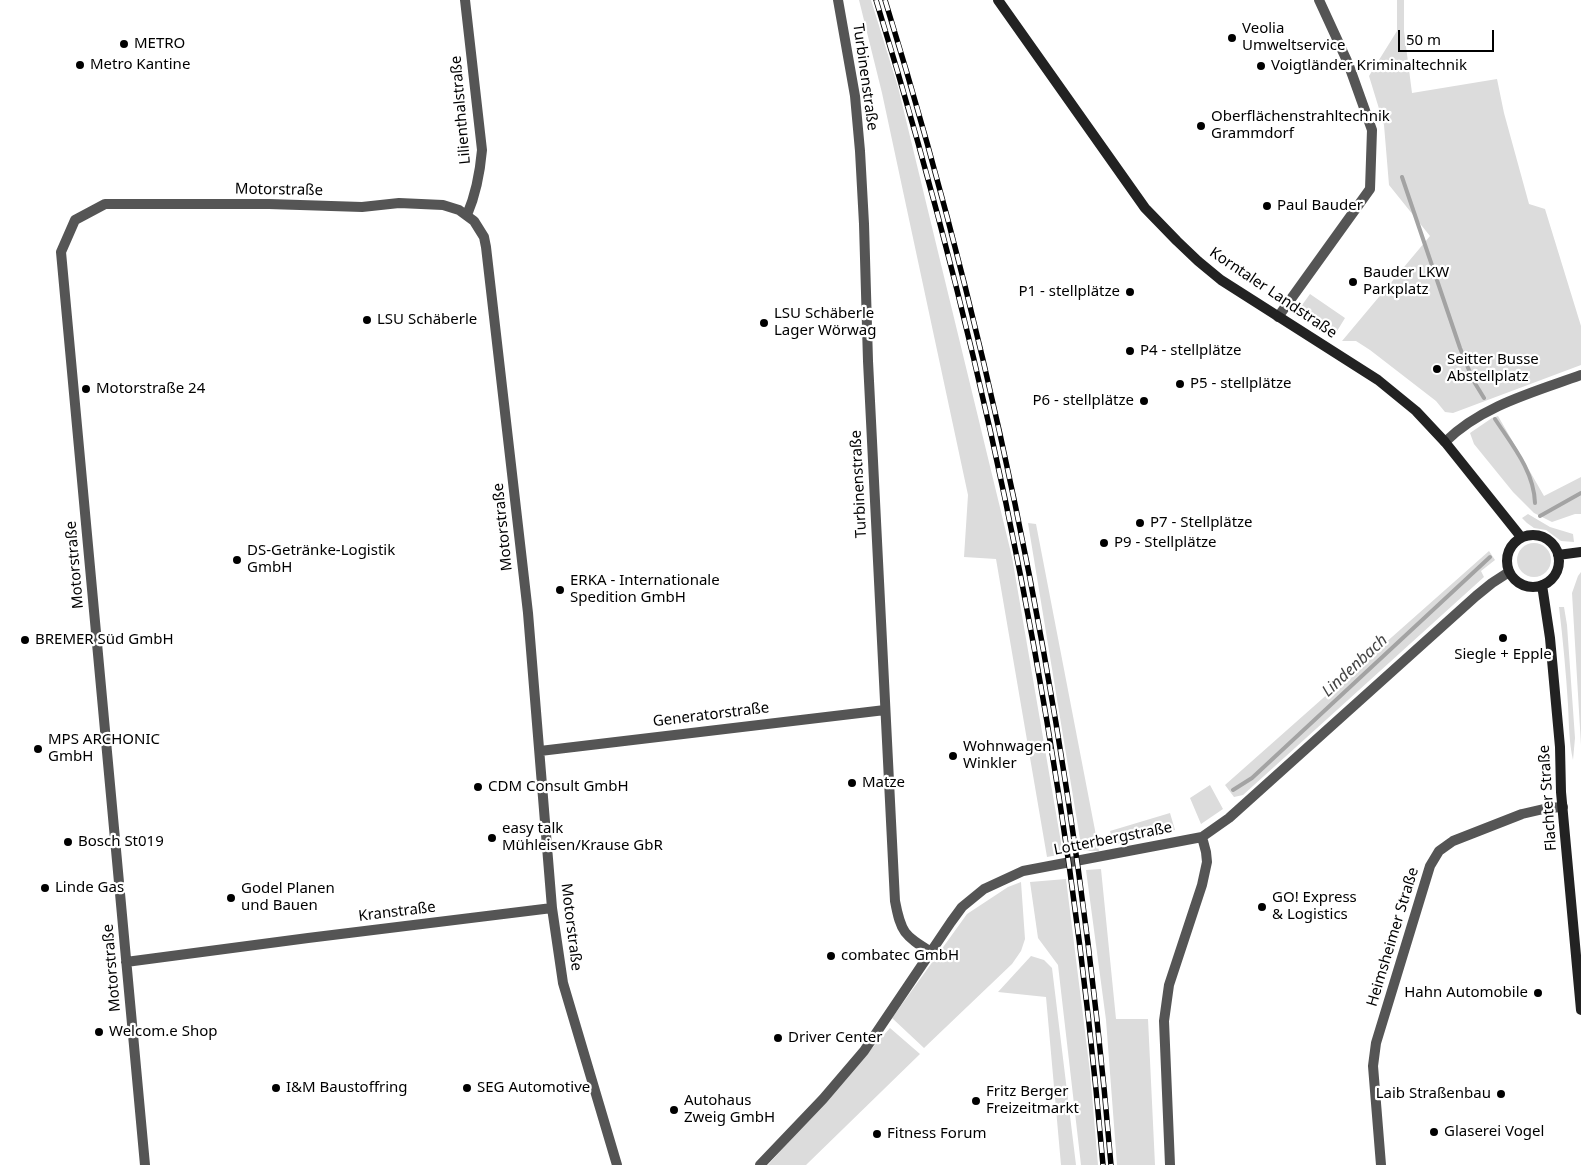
<!DOCTYPE html>
<html>
<head>
<meta charset="utf-8">
<style>
	body { margin:0 }
	#map { position:relative; width:1581px; height:1165px; overflow:hidden; background:#fff; font-family:"Noto Sans",sans-serif }
	canvas { display:block }
	.scale { position:absolute; left:1398px; top:30px; width:96px; height:22px; box-sizing:border-box; border:2px solid #000; border-top:0; padding-left:6px; font-size:15px; line-height:18px; white-space:nowrap; color:#000; -webkit-text-stroke:4px #fff; paint-order:stroke }
</style>
</head>
<body>
<div id="map">
<canvas width="1581" height="1165"></canvas>
<div class="scale">50 m</div>
</div>
<script>
const c = document.querySelector('canvas').getContext('2d');
c.lineJoin = 'round';
function fillPath(path, color) {
  c.fillStyle = color;
  c.fill(path, 'evenodd');
}
function strokePath(path, color, width, dash) {
  c.strokeStyle = color;
  c.lineWidth = width;
  c.lineCap = dash ? 'butt' : 'round';
  c.setLineDash(dash || []);
  c.stroke(path);
}
function drawText(font, color, halo, rows, align = 'center') {
  c.font = font + ' "Noto Sans",sans-serif';
  c.lineWidth = 4.5;
  c.setLineDash([]);
  c.textBaseline = 'middle';
  c.strokeStyle = halo;
  c.fillStyle = color;
  for (const [text, x, y, turn = 0] of rows) {
    c.save();
    c.translate(x, y);
    c.rotate((+turn || 0) * Math.PI / 180);
    c.textAlign = isNaN(turn) ? turn : align;
    if (halo) c.strokeText(text, 0, 0);
    c.fillText(text, 0, 0);
    c.restore();
  }
}
fillPath(new Path2D(`
	M 859,0 L 871,0 L 898,87 L 1012,557 L 1063,854 L 1047,857 L 996,559 L 964,557 L 968,495 L 882,93 Z
	M 1397,0 L 1404,0 L 1404,31 L 1412,93 L 1497,79 L 1504,113 L 1529,204 L 1545,209 L 1581,326 L 1581,365 L 1453,413 L 1445,412 L 1436,401 L 1370,350 L 1356,341 L 1342,341 L 1430,236 L 1389,185 L 1384,125 L 1369,76 L 1397,31 Z
	M 1310,294 L 1345,318 L 1334,336 L 1297,312 Z
	M 1498,416 L 1544,496 L 1581,477 L 1581,514 L 1575,514 L 1552,522 L 1534,513 L 1513,492 L 1474,444 L 1470,433 L 1492,418 Z
	M 1528,514 L 1550,527 L 1573,534 L 1574,542 L 1561,541 L 1546,530 L 1534,528 L 1527,523 L 1522,518 Z
	M 1028,523 L 1036,524 L 1099,851 L 1082,851 Z
	M1517 560a17 17 0 1 1 34 0a17 17 0 1 1-34 0Z
	M 1489,551 L 1495,560 L 1481,571 L 1484,577 L 1243,795 L 1234,797 L 1225,785 Z
	M 1581,572 L 1581,745 L 1572,593 L 1578,576 Z
	M 1559,607 L 1564,607 L 1567,625 L 1575,738 L 1573,760 C 1569,742 1569,724 1568,705 C 1566,673 1563,640 1559,607 Z
	M 1210,785 L 1223,809 L 1201,824 L 1190,798 Z
	M 1170,813 L 1175,830 L 1114,845 L 1110,831 Z
	M 1101,869 L 1116,1019 L 1148,1019 L 1155,1165 L 1117,1165 L 1106,1020 L 1086,870 Z
	M 1066,879 L 1090,1072 L 1098,1165 L 1081,1165 L 1058,965 L 1038,938 L 1030,882 Z
	M 1021,882 L 1025,939 L 1021,951 L 1012,964 L 924,1048 L 892,1018 L 967,914 L 1008,887 Z
	M 1031,956 L 1044,960 L 1052,968 L 1076,1165 L 1061,1165 L 1046,997 L 998,992 Z
	M 890,1028 L 920,1054 L 806,1165 L 768,1165 Z`), '#dcdcdc');
strokePath(new Path2D(`
	M 1402,177 L 1460,348 L 1473,380 L 1484,398
	M 1495,419 C 1512,445 1534,471 1535,503
	M 1540,516 L 1581,493
	M 1233,790 L 1252,778 L 1490,557`), '#a3a3a3', 4);
strokePath(new Path2D(`
	M 465,0 L 482,150 C 480,173 476,194 467,215
	M 838,0 L 855,96 L 860,151 L 864,224 L 868,361 L 895,901 C 901,933 904,935 931,952
	M 1278,317 L 1370,189 L 1372,130 L 1348,63 L 1319,0
	M 1445,442 C 1481,406 1534,392 1581,375
	M 540,751 L 885,710
	M 126,962 L 308,938 L 552,908
	M 145,1165 L 61,252 L 75,220 L 105,204 L 269,204 L 362,207 L 399,203 L 443,205 L 459,210 L 474,221 L 484,237 L 486,247 L 528,613 L 552,908 L 563,983 L 617,1165
	M 760,1165 L 823,1099 L 864,1051 L 951,922 L 962,907 L 984,889 L 1023,871 L 1202,837 L 1229,818 L 1476,596 L 1492,583 L 1509,572
	M 1170,1165 L 1164,1021 L 1169,985 L 1202,885 L 1207,862 L 1206,852 L 1202,837
	M 1381,1165 L 1373,1066 L 1376,1043 L 1430,866 L 1439,851 L 1453,841 L 1522,814 L 1548,808 L 1563,807`), '#555', 10);
strokePath(new Path2D(`
	M 998,0 L 1145,208 L 1177,241 L 1198,261 L 1221,280 L 1378,380 L 1416,411 L 1445,442 L 1521,537
	M1507 561a26 26 0 1 1 52 0a26 26 0 1 1-52 0Z
	M 1558,555 L 1581,552
	M 1542,585 L 1550,638 L 1560,747 L 1561,792 L 1581,1010`), '#222', 10);
const rail = new Path2D(`
	M 876,0 C 993,379 1069,770 1103,1165
	M 885,0 C 1002,379 1078,770 1111,1165`);
strokePath(rail, '#000', 5.5);
strokePath(rail, '#fff', 4, [11]);
for (const [x, y, r, color] of [
	[1232,38,5,"#000"],
	[124,44,5,"#000"],
	[80,65,5,"#000"],
	[1261,66,5,"#000"],
	[1201,126,5,"#000"],
	[1267,206,5,"#000"],
	[1353,282,5,"#000"],
	[1130,292,5,"#000"],
	[367,320,5,"#000"],
	[764,323,5,"#000"],
	[1130,351,5,"#000"],
	[1437,369,5,"#000"],
	[1180,384,5,"#000"],
	[86,389,5,"#000"],
	[1144,401,5,"#000"],
	[1140,523,5,"#000"],
	[1104,543,5,"#000"],
	[237,560,5,"#000"],
	[560,590,5,"#000"],
	[1503,638,5,"#000"],
	[25,640,5,"#000"],
	[38,749,5,"#000"],
	[953,756,5,"#000"],
	[852,783,5,"#000"],
	[478,787,5,"#000"],
	[492,838,5,"#000"],
	[68,842,5,"#000"],
	[45,888,5,"#000"],
	[231,898,5,"#000"],
	[1262,907,5,"#000"],
	[831,956,5,"#000"],
	[1538,993,5,"#000"],
	[99,1032,5,"#000"],
	[778,1038,5,"#000"],
	[276,1088,5,"#000"],
	[467,1088,5,"#000"],
	[1501,1094,5,"#000"],
	[976,1101,5,"#000"],
	[674,1110,5,"#000"],
	[1434,1132,5,"#000"],
	[877,1134,5,"#000"]
]) {
  const dot = new Path2D();
  dot.arc(x, y, r, 0, 2 * Math.PI);
  c.fillStyle = color;
  c.fill(dot);
  strokePath(dot, '#fff', 2);
}
drawText('15px', '#000', '#fff', [
	["Veolia",1242,29],
	["Umweltservice",1242,46],
	["METRO",134,44],
	["Metro Kantine",90,65],
	["Voigtländer Kriminaltechnik",1271,66],
	["Oberflächenstrahltechnik",1211,117],
	["Grammdorf",1211,134],
	["Paul Bauder",1277,206],
	["Bauder LKW",1363,273],
	["Parkplatz",1363,290],
	["P1 - stellplätze",1120,292,"right"],
	["LSU Schäberle",774,314],
	["Lager Wörwag",774,331],
	["LSU Schäberle",377,320],
	["P4 - stellplätze",1140,351],
	["Seitter Busse",1447,360],
	["Abstellplatz",1447,377],
	["P5 - stellplätze",1190,384],
	["Motorstraße 24",96,389],
	["P6 - stellplätze",1134,401,"right"],
	["P7 - Stellplätze",1150,523],
	["P9 - Stellplätze",1114,543],
	["DS-Getränke-Logistik",247,551],
	["GmbH",247,568],
	["ERKA - Internationale",570,581],
	["Spedition GmbH",570,598],
	["BREMER Süd GmbH",35,640],
	["Siegle + Epple",1503,655,"center"],
	["MPS ARCHONIC",48,740],
	["GmbH",48,757],
	["Wohnwagen",963,747],
	["Winkler",963,764],
	["Matze",862,783],
	["CDM Consult GmbH",488,787],
	["easy talk",502,829],
	["Mühleisen/Krause GbR",502,846],
	["Bosch St019",78,842],
	["Linde Gas",55,888],
	["Godel Planen",241,889],
	["und Bauen",241,906],
	["GO! Express",1272,898],
	["& Logistics",1272,915],
	["combatec GmbH",841,956],
	["Hahn Automobile",1528,993,"right"],
	["Welcom.e Shop",109,1032],
	["Driver Center",788,1038],
	["I&M Baustoffring",286,1088],
	["SEG Automotive",477,1088],
	["Fritz Berger",986,1092],
	["Freizeitmarkt",986,1109],
	["Laib Straßenbau",1491,1094,"right"],
	["Autohaus",684,1101],
	["Zweig GmbH",684,1118],
	["Glaserei Vogel",1444,1132],
	["Fitness Forum",887,1134]
], 'left');
drawText('15px', '#000', '#fff', [
	["Turbinenstraße",865,77,82],
	["Lilienthalstraße",461,110,-95],
	["Motorstraße",279,190,1],
	["Korntaler Landstraße",1273,293,34],
	["Turbinenstraße",859,484,-93],
	["Motorstraße",503,527,-96],
	["Motorstraße",75,565,-95],
	["Generatorstraße",711,715,-7],
	["Flachter Straße",1548,798,-94],
	["Lotterbergstraße",1113,839,-11],
	["Kranstraße",397,912,-7],
	["Motorstraße",571,927,83],
	["Heimsheimer Straße",1393,937,-73],
	["Motorstraße",112,968,-95]
]);
drawText('italic 16px', '#444', '#fff', [
	["Lindenbach",1355,666,-43]
]);
</script>
</body>
</html>
